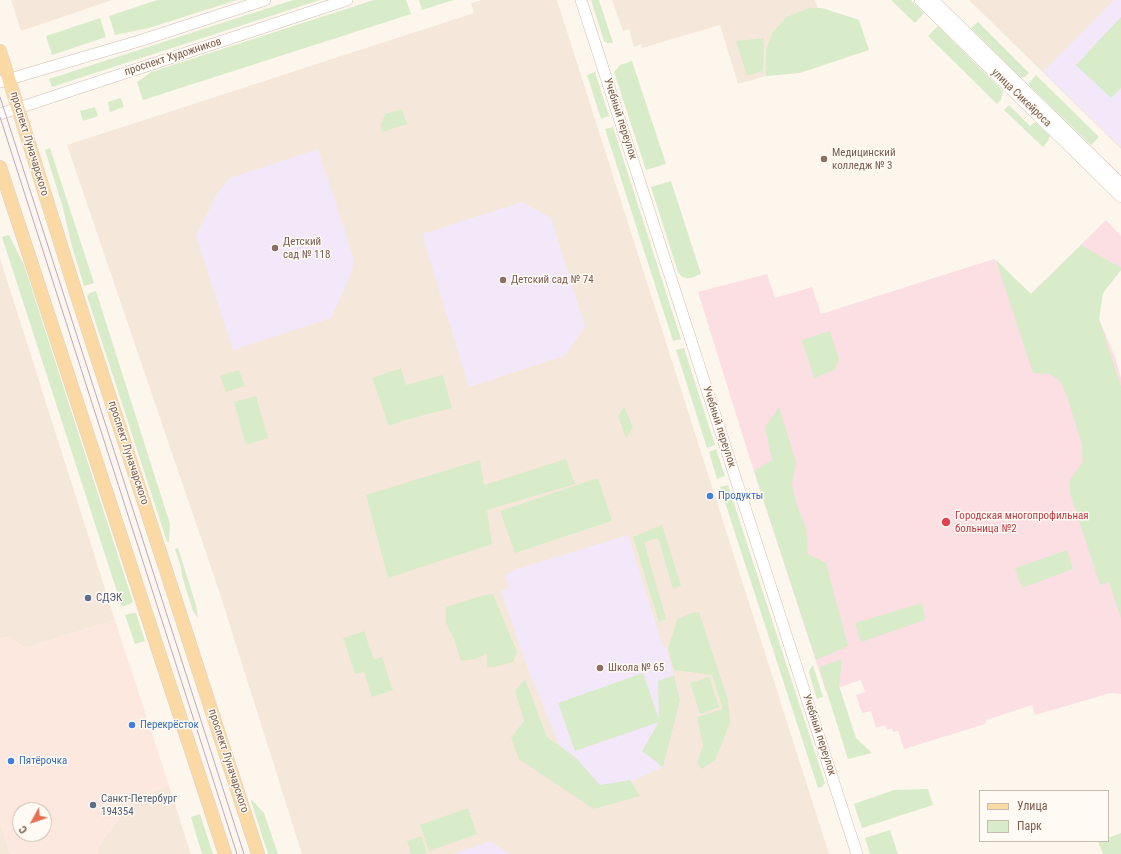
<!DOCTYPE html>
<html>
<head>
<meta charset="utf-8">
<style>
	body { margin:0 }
	#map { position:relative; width:1121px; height:854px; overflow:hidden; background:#fdf6ec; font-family:"Roboto Condensed",sans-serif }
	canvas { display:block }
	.legend { position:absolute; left:979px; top:790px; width:130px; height:52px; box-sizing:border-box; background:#fffaf3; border:1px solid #cabbb1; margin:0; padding:5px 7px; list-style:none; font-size:12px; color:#7a5c4d }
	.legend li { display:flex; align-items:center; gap:8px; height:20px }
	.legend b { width:20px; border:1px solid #cabbb1 }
	.north { position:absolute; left:12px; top:802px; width:40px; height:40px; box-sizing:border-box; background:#fffaf3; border:1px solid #cabbb1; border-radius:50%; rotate:230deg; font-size:11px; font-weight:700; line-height:16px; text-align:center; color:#7a5c4d }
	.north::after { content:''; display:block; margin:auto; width:14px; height:18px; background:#e76f51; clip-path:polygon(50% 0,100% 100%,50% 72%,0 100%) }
</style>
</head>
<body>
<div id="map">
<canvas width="1121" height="854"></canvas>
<ul class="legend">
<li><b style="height:5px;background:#fbd9a5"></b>Улица</li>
<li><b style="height:11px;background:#d8ecc9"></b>Парк</li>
</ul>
<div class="north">С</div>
</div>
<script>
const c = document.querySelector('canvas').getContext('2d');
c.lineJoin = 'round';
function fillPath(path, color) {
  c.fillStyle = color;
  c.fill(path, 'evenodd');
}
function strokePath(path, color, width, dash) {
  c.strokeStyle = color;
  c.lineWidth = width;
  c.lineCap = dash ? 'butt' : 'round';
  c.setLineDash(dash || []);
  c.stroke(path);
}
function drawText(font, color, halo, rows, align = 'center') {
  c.font = font + ' "Roboto Condensed",sans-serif';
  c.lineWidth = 3;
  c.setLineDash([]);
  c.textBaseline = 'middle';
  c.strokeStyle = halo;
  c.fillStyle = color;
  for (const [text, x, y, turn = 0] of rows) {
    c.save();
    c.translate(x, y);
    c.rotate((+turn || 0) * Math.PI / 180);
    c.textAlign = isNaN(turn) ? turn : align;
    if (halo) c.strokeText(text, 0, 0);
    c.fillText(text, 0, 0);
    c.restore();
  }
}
fillPath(new Path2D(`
	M 11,0 L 112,0 L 21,31 Z
	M 482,0 L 557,0 L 829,854 L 302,854 L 219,591 L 67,145 L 474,13 L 471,3 Z
	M 612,0 L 815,0 L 818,8 L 809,8 L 786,17 L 772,33 L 766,49 L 766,76 L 738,84 L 720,25 L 642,48 L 641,44 L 634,47 L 629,29 L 623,31 Z
	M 969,0 L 1121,0 L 1121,149 Z
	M 0,258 L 115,620 L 25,648 L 8,637 L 0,639 Z
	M 169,786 L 191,854 L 99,854 L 97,849 L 133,798 Z
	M 0,822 L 10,854 L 0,854 Z`), '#f5e8da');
fillPath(new Path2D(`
	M 115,620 L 169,786 L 133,798 L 97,849 L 99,854 L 10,854 L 0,822 L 0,639 L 8,637 L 25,648 ZM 20,810 L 44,810 L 44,834 L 20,834 Z`), '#fde8e0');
fillPath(new Path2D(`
	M 1114,0 L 1121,0 L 1121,147 L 1043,72 Z
	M 318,149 L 344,228 L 354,261 L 349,279 L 331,318 L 233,350 L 196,236 L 218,192 L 230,178 Z
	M 522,202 L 551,218 L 585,326 L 566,355 L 469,387 L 422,234 Z
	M 628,535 L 663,647 L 666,646 L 680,701 L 663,767 L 603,794 L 564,757 L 525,661 L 501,591 L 509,588 L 505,576 L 514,570 Z
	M 491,841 L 509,854 L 452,854 Z`), '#f3e8fa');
fillPath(new Path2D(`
	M 1106,220 L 1121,236 L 1121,270 L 1102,294 L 1099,319 L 1115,357 L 1121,378 L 1121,694 L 1110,693 L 1035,715 L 1032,705 L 986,720 L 985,724 L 904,749 L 898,731 L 893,732 L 892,728 L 887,730 L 885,725 L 876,728 L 871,711 L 862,713 L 856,695 L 865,692 L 861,680 L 826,692 L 750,459 L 698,292 L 767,274 L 775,298 L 812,287 L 821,314 L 994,259 L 1031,294 Z`), '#fbdfe3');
fillPath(new Path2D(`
	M 157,0 L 237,0 L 149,28 L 115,35 L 109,16 Z
	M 293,0 L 320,0 L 52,87 L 49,79 Z
	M 374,0 L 406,0 L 411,14 L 143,100 L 137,82 L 151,72 Z
	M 419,0 L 454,0 L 422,10 Z
	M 591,0 L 599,0 L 613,43 L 607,43 L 604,41 Z
	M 891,0 L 911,0 L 924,13 L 915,23 Z
	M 809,8 L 822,8 L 859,20 L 869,50 L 800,73 L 766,76 L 766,49 L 772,33 L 786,17 Z
	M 1121,17 L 1121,88 L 1111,98 L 1076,65 Z
	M 100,18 L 106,37 L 52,55 L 46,36 Z
	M 978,22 L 1029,73 C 1026,76 1025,78 1020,77 L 971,28 Z
	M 938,26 L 1003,91 L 1001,100 L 997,104 L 928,36 Z
	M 764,38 L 763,71 L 747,76 L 736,41 Z
	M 632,61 L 666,164 L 646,170 L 614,72 L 620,65 Z
	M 595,72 L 609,116 L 601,119 L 587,75 Z
	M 1036,75 L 1099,137 L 1091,145 L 1030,86 L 1029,83 Z
	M 121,98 L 124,107 L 110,112 L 108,102 Z
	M 1009,105 L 1030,126 L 1035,122 L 1050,136 L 1048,141 L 1043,147 L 1004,110 Z
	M 95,107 L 98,116 L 83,121 L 80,111 Z
	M 402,109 L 407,124 L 382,132 L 381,125 L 385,114 Z
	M 613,127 L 681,339 L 673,341 L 605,129 Z
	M 50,148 L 94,283 L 84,286 L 71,243 L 63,208 L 45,150 Z
	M 671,181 L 701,274 C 691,278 685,282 678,272 L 651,187 Z
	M 9,235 L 24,265 L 133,602 L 130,604 L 122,607 L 2,237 Z
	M 1081,245 L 1121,268 L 1121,270 L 1103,293 L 1099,319 L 1121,387 L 1121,619 L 1109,582 L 1100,585 L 1070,493 L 1070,480 L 1083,462 L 1082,445 L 1068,399 L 1061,382 L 1050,374 L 1033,373 L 996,260 L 1031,294 Z
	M 96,291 L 170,524 L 169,542 L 167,542 L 87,296 L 90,293 Z
	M 830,331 L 839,359 L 835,370 L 814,378 L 802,340 Z
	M 684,348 L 715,445 L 707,448 L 676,350 Z
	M 401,368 L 406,385 L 443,375 L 452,408 L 401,421 L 400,423 L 399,422 L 389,426 L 372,378 Z
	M 239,370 L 245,386 L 226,392 L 220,376 Z
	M 256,396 L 268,438 L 246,445 L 234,402 Z
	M 624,407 L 633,427 L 626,438 L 618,416 Z
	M 779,407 L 796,462 L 792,484 L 796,503 L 806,528 L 808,554 L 826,563 L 848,646 L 816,660 L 754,471 L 772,460 L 765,427 Z
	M 716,449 L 725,476 L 717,479 L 709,452 Z
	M 566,459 L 575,484 L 487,510 L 492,544 L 388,578 L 366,495 L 480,460 L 484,485 Z
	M 598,478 L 612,521 L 515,553 L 500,511 Z
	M 728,485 L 825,783 L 822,787 L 818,788 L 720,487 Z
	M 662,525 L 681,586 L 673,589 L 658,538 L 644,542 L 666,619 L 659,622 L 633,537 Z
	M 178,548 L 196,605 L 198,618 L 193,611 L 182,576 L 181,567 L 175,549 Z
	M 1067,550 L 1073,569 L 1022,588 L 1015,568 Z
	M 493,594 L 517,652 L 513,662 L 494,667 L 487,667 L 487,654 L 475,659 L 461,661 L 454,639 L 446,623 L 446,607 L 481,596 Z
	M 922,603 L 925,620 L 861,642 L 855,623 Z
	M 699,612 L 728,700 L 730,723 L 715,760 L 702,769 L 697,763 L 703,746 L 697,717 L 723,709 L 712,675 L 674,670 L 668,649 L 677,620 L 689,614 Z
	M 133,613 L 136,613 L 145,641 L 135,644 L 125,615 Z
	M 364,631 L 374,660 L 382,657 L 393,690 L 372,697 L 364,672 L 355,674 L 343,638 Z
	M 842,659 L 839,686 L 856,738 L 872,753 L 848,759 L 819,667 Z
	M 813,665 L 823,697 L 817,699 L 809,673 L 810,669 Z
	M 643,673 L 659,720 L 658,681 L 674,675 L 680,701 L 663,767 L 642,751 L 659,722 L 575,751 L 558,703 Z
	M 709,677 L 719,707 L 700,714 L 690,683 Z
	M 525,679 L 547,737 L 575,757 L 600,785 L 630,780 L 640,796 L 594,809 L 519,759 L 511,738 L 524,721 L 515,691 Z
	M 928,789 L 933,805 L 862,828 L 854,804 L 894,790 Z
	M 252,800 L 264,813 L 278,854 L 268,854 L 251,801 Z
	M 468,808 L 477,834 L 429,851 L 420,825 Z
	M 200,814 L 213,854 L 202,854 L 191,817 Z
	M 890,830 L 898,854 L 870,854 L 865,838 Z
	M 1121,833 L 1121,854 L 1103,854 L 1098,841 L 1108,841 L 1108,838 Z
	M 421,836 L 427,853 L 423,854 L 411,854 L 407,841 Z`), '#d8ecc9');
const minor = new Path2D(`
	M 581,0 L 857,854
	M 920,0 L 1121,197
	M 933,0 L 1121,184
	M 0,82 L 40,70 L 139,41 L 265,0
	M 0,114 L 347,0`);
const major = new Path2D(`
	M 0,51 L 76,293 L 258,854
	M 0,167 L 225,854`);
strokePath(minor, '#d1beb0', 12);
strokePath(major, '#dad1cd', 14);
strokePath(minor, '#fff', 11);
strokePath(major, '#fbd9a5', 13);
strokePath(new Path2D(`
	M 0,97 L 244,854
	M 0,117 L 237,854`), '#b9a8c9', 1);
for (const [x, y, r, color] of [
	[824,159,4,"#8d6e63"],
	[275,248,4,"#8d6e63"],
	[503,280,4,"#8d6e63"],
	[710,496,4,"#3f7fe0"],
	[946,522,5,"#e0444e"],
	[88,598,4,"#5c6f8a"],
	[600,668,4,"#8d6e63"],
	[132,725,4,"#3f7fe0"],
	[11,761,4,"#3f7fe0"],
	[93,805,4,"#5c6f8a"]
]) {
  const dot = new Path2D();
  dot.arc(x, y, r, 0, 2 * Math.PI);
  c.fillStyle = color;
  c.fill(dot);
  strokePath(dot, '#fffaf3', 1.5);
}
drawText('11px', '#7a5c4d', '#fffaf3', [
	["проспект Художников",173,57,-18],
	["улица Сикейроса",1021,98,44],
	["Учебный переулок",620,119,72],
	["проспект Луначарского",29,144,73],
	["Учебный переулок",719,427,72],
	["проспект Луначарского",128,453,72],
	["Учебный переулок",819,735,72],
	["проспект Луначарского",228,761,72]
]);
drawText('11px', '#785e54', '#fffaf3', [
	["Медицинский",832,153],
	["колледж № 3",832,166],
	["Детский",283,242],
	["сад № 118",283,255],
	["Детский сад № 74",511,280],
	["Школа № 65",608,668]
], 'left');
drawText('11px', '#366cbe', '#fffaf3', [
	["Продукты",718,496],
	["Перекрёсток",140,725],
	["Пятёрочка",19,761]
], 'left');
drawText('11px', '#be3a42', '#fffaf3', [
	["Городская многопрофильная",955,516],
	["больница №2",955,529]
], 'left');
drawText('11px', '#4e5e75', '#fffaf3', [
	["СДЭК",96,598],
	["Санкт-Петербург",101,799],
	["194354",101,812]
], 'left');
</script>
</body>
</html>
